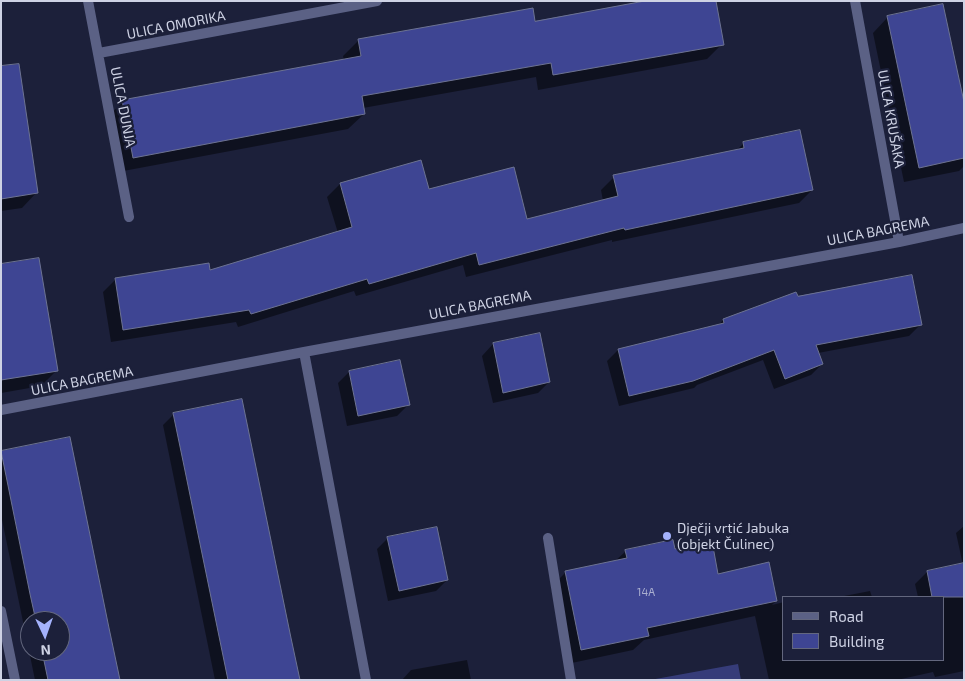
<!DOCTYPE html>
<html>
<head>
<meta charset="utf-8">
<style>
	body { margin:0 }
	#map { position:relative; width:965px; height:681px; overflow:hidden; background:#1c203a; font-family:"Exo 2",sans-serif }
	canvas { display:block }
	.frame { position:absolute; inset:0; border:2px solid #ced2e4; pointer-events:none }
	.legend { position:absolute; left:782px; top:596px; width:162px; height:65px; box-sizing:border-box; background:#1c203a; border:1px solid #63677e; margin:0; padding:6px 9px; list-style:none; font-size:15px; color:#ced2e4 }
	.legend li { display:flex; align-items:center; gap:10px; height:25px }
	.legend b { width:25px; border:1px solid #63677e }
	.north { position:absolute; left:20px; top:611px; width:50px; height:50px; box-sizing:border-box; background:#1c203a; border:1px solid #63677e; border-radius:50%; rotate:177deg; font-size:14px; font-weight:700; line-height:20px; text-align:center; color:#ced2e4 }
	.north::after { content:''; display:block; margin:auto; width:18px; height:22px; background:#a4b2fc; clip-path:polygon(50% 0,100% 100%,50% 72%,0 100%) }
</style>
</head>
<body>
<div id="map">
<canvas width="965" height="681"></canvas>
<div class="frame"></div>
<ul class="legend">
<li><b style="height:6px;background:#5b6185"></b>Road</li>
<li><b style="height:14px;background:#3e4593"></b>Building</li>
</ul>
<div class="north">N</div>
</div>
<script>
const c = document.querySelector('canvas').getContext('2d');
c.lineJoin = 'round';
function fillPath(path, color) {
  c.fillStyle = color;
  c.fill(path, 'evenodd');
}
function strokePath(path, color, width, dash) {
  c.strokeStyle = color;
  c.lineWidth = width;
  c.lineCap = dash ? 'butt' : 'round';
  c.setLineDash(dash || []);
  c.stroke(path);
}
function drawText(font, color, halo, rows, align = 'center') {
  c.font = font + ' "Exo 2",sans-serif';
  c.lineWidth = 4.5;
  c.setLineDash([]);
  c.textBaseline = 'middle';
  c.strokeStyle = halo;
  c.fillStyle = color;
  for (const [text, x, y, turn = 0] of rows) {
    c.save();
    c.translate(x, y);
    c.rotate((+turn || 0) * Math.PI / 180);
    c.textAlign = isNaN(turn) ? turn : align;
    if (halo) c.strokeText(text, 0, 0);
    c.fillText(text, 0, 0);
    c.restore();
  }
}
fillPath(new Path2D(`
	M 738,664 L 741,680 L 650,680 Z`), '#363c79');
fillPath(new Path2D(`
	M 532,9 L 534,22 L 722,44 L 707,59 L 538,90 L 536,77 L 363,108 L 364,114 L 348,129 L 118,172 L 108,117 L 123,101 L 344,60 L 343,56 L 358,41 Z
	M 888,17 L 964,108 L 964,166 L 959,171 L 904,182 L 873,33 Z
	M 1,91 L 37,192 L 22,208 L 1,211 Z
	M 744,143 L 812,190 L 799,203 L 612,242 L 612,240 L 466,277 L 463,265 L 356,296 L 354,291 L 238,327 L 236,322 L 111,342 L 103,292 L 116,279 L 209,272 L 338,233 L 327,197 L 340,184 L 428,191 L 526,220 L 603,201 L 601,190 L 614,177 L 736,151 Z
	M 1,265 L 56,371 L 41,386 L 1,393 Z
	M 797,297 L 920,325 L 909,336 L 818,353 L 822,364 L 811,375 L 774,389 L 763,360 L 697,385 L 694,388 L 619,406 L 607,361 L 618,350 L 718,326 L 723,320 Z
	M 493,344 L 549,382 L 538,393 L 493,403 L 482,356 Z
	M 349,372 L 408,405 L 397,416 L 347,426 L 338,383 Z
	M 174,414 L 298,680 L 215,680 L 163,425 Z
	M 1,452 L 2,452 L 119,680 L 35,680 L 1,515 ZM 30,621 L 60,621 L 60,651 L 30,651 Z
	M 964,526 L 964,671 L 935,677 L 933,672 L 897,680 L 769,680 L 755,616 L 644,640 L 633,650 L 567,664 L 551,587 L 566,572 L 614,562 L 626,551 L 674,550 L 717,575 L 776,601 L 772,605 L 784,602 L 784,660 L 944,660 L 944,597 L 918,597 L 915,584 L 927,572 L 963,565 L 956,533 Z
	M 388,538 L 447,580 L 436,591 L 388,601 L 377,549 Z
	M 870,591 L 872,597 L 839,597 Z
	M 467,660 L 471,680 L 402,680 L 411,670 Z`), '#0007');
const building = new Path2D(`
	M 645,1 L 716,1 L 724,45 L 553,75 L 551,63 L 362,96 L 365,114 L 133,158 L 122,100 L 361,56 L 358,39 L 533,8 L 535,21 Z
	M 943,4 L 964,102 L 964,158 L 919,168 L 887,16 Z
	M 19,64 L 38,193 L 1,199 L 1,66 Z
	M 800,130 L 813,190 L 625,230 L 624,228 L 479,265 L 476,253 L 369,284 L 367,279 L 251,314 L 249,310 L 123,330 L 115,278 L 209,263 L 210,270 L 352,227 L 340,183 L 421,160 L 429,189 L 514,167 L 527,219 L 618,196 L 613,175 L 744,148 L 743,142 Z
	M 39,258 L 58,371 L 1,380 L 1,264 Z
	M 912,275 L 922,325 L 816,345 L 823,364 L 785,379 L 774,350 L 693,381 L 629,396 L 618,349 L 724,323 L 723,319 L 796,292 L 798,296 Z
	M 540,333 L 550,382 L 503,393 L 493,343 Z
	M 400,360 L 410,405 L 358,416 L 349,371 Z
	M 242,399 L 291,638 L 300,680 L 228,680 L 183,461 L 173,413 Z
	M 70,437 L 109,628 L 120,680 L 48,680 L 42,651 L 60,651 L 60,621 L 36,621 L 30,594 L 1,451 Z
	M 437,527 L 448,580 L 399,591 L 387,537 Z
	M 673,540 L 675,549 L 712,541 L 718,574 L 769,562 L 777,601 L 647,628 L 649,636 L 581,650 L 565,571 L 627,558 L 625,550 Z
	M 964,563 L 964,597 L 932,597 L 927,571 Z`);
fillPath(building, '#3e4593');
strokePath(building, '#6d7392', 1);
strokePath(new Path2D(`
	M 548,538 L 571,680`), '#5b6185', 10);
strokePath(new Path2D(`
	M 88,1 L 129,217
	M 855,1 L 899,242
	M 99,53 L 377,1
	M 304,352 L 366,680
	M 1,410 L 304,352 L 899,242 L 964,228
	M 1,611 L 15,680`), '#5b6185', 10);
for (const [x, y, r, color] of [
	[667,536,5,"#a4b2fc"]
]) {
  const dot = new Path2D();
  dot.arc(x, y, r, 0, 2 * Math.PI);
  c.fillStyle = color;
  c.fill(dot);
  strokePath(dot, '#1c203a', 2);
}
drawText('11px', '#aaafd0', null, [
	["14A",646,592]
]);
drawText('14px', '#ced2e4', '#1c203a', [
	["ULICA OMORIKA",176,25,-11],
	["ULICA DUNJA",123,107,79],
	["ULICA KRUŠAKA",891,119,80],
	["ULICA BAGREMA",878,231,-11],
	["ULICA BAGREMA",480,305,-11],
	["ULICA BAGREMA",82,381,-11]
]);
drawText('14px', '#ced2e4', '#1c203a', [
	["Dječji vrtić Jabuka",677,528],
	["(objekt Čulinec)",677,544]
], 'left');
</script>
</body>
</html>
